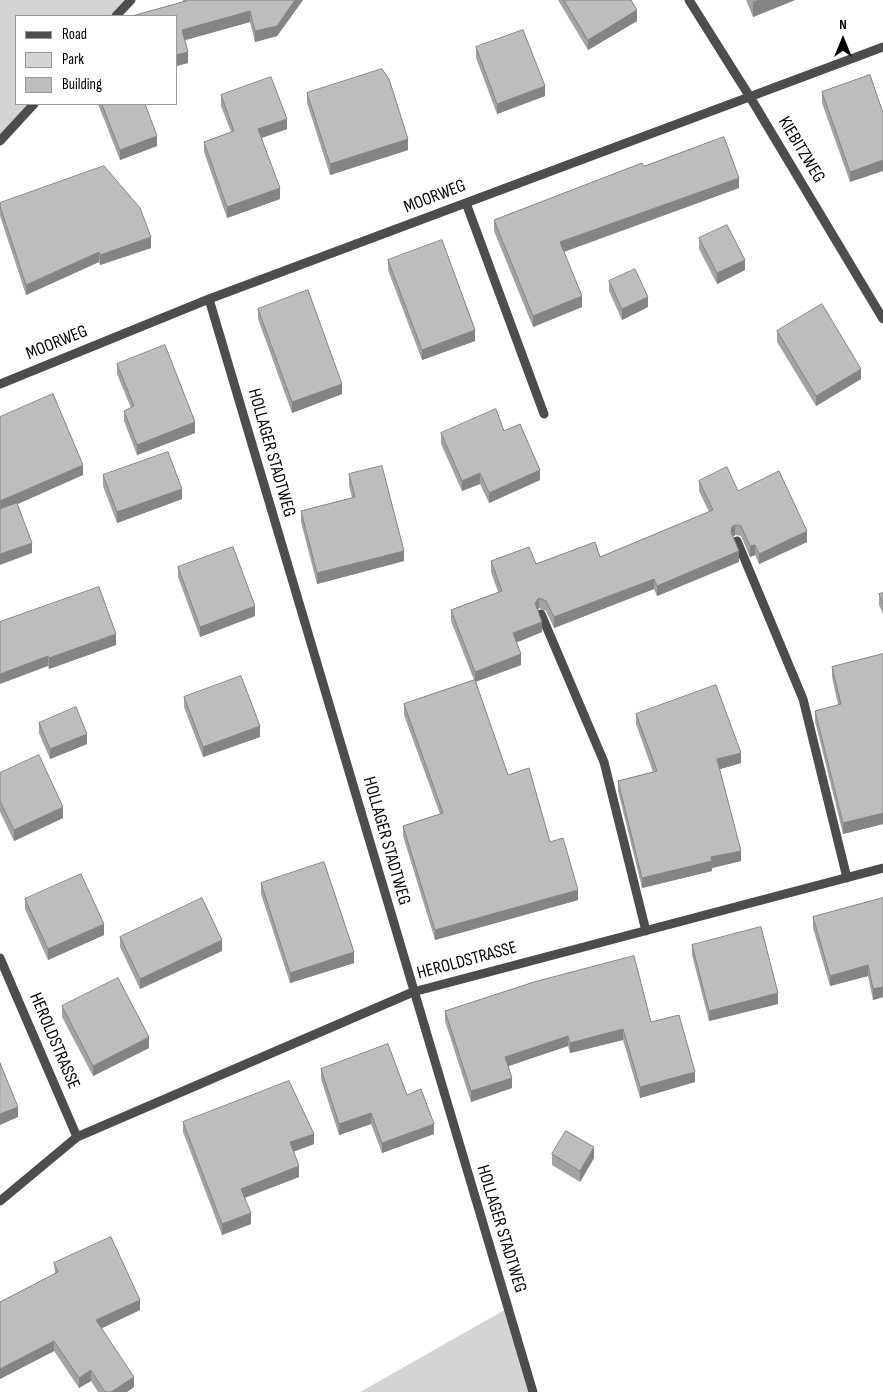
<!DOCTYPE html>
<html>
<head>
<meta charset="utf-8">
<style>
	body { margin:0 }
	#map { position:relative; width:883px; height:1392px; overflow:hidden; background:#fff; font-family:"Sofia Sans Condensed",sans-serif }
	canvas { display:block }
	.legend { position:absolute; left:15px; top:15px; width:162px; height:90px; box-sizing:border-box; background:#fff; border:1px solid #999; margin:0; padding:6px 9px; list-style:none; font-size:15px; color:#000 }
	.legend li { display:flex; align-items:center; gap:10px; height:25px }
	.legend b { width:25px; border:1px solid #999 }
	.north { position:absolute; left:818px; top:15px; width:50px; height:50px; -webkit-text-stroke:4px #fff; paint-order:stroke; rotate:0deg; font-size:14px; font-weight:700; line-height:20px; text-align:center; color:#000 }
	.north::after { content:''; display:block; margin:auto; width:18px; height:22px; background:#000; clip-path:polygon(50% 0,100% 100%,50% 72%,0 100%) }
</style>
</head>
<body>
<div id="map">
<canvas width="883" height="1392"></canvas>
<ul class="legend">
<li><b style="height:6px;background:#4d4d4d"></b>Road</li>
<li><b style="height:14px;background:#d4d4d4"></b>Park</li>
<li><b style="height:14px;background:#bdbdbd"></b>Building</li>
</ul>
<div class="north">N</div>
</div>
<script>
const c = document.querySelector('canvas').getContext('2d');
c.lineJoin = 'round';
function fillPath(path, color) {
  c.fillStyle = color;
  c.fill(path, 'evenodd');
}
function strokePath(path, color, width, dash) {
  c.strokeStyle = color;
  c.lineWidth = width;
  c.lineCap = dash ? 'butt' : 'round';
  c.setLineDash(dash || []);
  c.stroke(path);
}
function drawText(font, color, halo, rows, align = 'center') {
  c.font = font + ' "Sofia Sans Condensed",sans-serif';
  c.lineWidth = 4.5;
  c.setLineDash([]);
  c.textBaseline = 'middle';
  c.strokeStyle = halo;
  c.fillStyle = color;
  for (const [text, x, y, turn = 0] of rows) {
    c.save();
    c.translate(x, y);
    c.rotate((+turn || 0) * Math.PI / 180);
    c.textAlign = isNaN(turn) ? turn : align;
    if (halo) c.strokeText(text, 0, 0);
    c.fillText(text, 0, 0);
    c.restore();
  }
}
fillPath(new Path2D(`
	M 0,0 L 131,0 L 116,16 L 16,16 L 16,104 L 34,104 L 0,140 Z
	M 508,1308 L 533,1392 L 360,1392 Z`), '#d4d4d4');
strokePath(new Path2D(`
	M 689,0 L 750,97 L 883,319
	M 116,16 L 131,0
	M 0,141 L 34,104
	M 466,203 L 544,414
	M 209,299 L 533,1392
	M 0,384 L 209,299 L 883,47
	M 737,541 L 803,699 L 847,878
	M 541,614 L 604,762 L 646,931
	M 0,958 L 77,1137
	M 0,1201 L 77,1137 L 413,992 L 883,868`), '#4d4d4d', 9);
fillPath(new Path2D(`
	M 183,0 L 303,0 L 277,36 L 255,42 L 250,22 L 185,40 L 188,63 L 176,66 L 183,2 Z
	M 558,0 L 631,0 L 637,21 L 588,50 Z
	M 746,0 L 795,0 L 753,17 Z
	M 476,47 L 545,96 L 497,114 L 476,58 Z
	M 870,75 L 850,182 L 822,103 L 822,92 Z
	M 307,93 L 408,150 L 330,175 L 307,103 Z
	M 221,95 L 287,129 L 262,138 L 280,199 L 227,218 L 204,152 L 204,142 L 231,132 L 221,106 Z
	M 98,104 L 145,104 L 157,146 L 120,160 Z
	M 644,166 L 739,188 L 564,252 L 582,307 L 533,327 L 494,231 L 494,220 Z
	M 0,203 L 151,248 L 100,265 L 99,262 L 26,295 L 0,216 Z
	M 699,238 L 745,270 L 717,284 L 699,249 Z
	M 388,260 L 475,341 L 422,360 L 388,270 Z
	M 609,281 L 648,307 L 622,320 L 609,291 Z
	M 258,309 L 342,394 L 292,413 L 258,319 Z
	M 777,331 L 861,379 L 816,406 L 777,342 Z
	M 117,364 L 195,433 L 137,455 L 124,421 L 124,411 L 131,408 L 117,374 Z
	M 504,431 L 540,480 L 489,503 L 480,484 L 462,491 L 441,444 L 441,433 Z
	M 349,474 L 404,561 L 317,584 L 301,522 L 301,511 L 352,498 L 349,485 Z
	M 103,475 L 182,499 L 117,523 L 103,486 Z
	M 699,481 L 738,491 L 807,542 L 759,564 L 755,555 L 750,557 L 741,536 L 735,535 L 733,537 L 739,562 L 657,596 L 654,589 L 554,628 L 546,611 L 539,608 L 537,610 L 542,632 L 516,642 L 521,665 L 475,682 L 508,775 L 550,842 L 578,900 L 435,940 L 403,836 L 403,826 L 440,814 L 404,715 L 404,704 L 474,680 L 451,621 L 451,610 L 498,592 L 491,572 L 491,561 L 536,564 L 600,557 L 709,512 L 699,491 Z
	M 178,567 L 255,616 L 200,637 L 178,577 Z
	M 883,593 L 883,614 L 879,605 L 879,594 Z
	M 0,622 L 116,645 L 49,669 L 48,666 Z
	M 883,654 L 883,824 L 843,834 L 815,721 L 815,711 L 838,705 L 832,677 L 832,667 Z
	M 184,697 L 260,737 L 203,757 L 184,707 Z
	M 636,714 L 741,763 L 720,769 L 741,861 L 712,868 L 712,871 L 642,888 L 618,791 L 618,781 L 653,772 L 636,724 Z
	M 39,723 L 87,744 L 50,759 L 39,733 Z
	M 0,773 L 63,818 L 14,841 L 0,812 Z
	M 261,883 L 354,963 L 290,983 L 261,894 Z
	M 883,898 L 883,997 L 873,1000 L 868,976 L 830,986 L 813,928 L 813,917 Z
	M 25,899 L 104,935 L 48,960 L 25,909 Z
	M 120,937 L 222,951 L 140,989 L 120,947 Z
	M 692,945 L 778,1004 L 709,1021 L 692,955 Z
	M 62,1006 L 149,1048 L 93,1076 L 62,1017 Z
	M 445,1011 L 651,1022 L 695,1082 L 640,1098 L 623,1040 L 570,1053 L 568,1046 L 509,1066 L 512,1088 L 471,1102 L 445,1021 Z
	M 321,1069 L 407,1095 L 434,1134 L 382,1153 L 371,1124 L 339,1135 L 321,1079 Z
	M 183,1122 L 314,1144 L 293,1152 L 299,1177 L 245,1198 L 251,1224 L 222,1235 L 183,1132 Z
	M 552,1154 L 594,1158 L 580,1182 L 552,1165 Z
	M 54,1263 L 140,1310 L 102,1328 L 134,1387 L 127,1392 L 98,1392 L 91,1381 L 79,1388 L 54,1351 L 0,1379 L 55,1274 Z`), '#a3a3a3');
fillPath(new Path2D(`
	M 295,0 L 303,0 L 277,36 L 255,42 L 255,31 Z
	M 758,0 L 795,0 L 753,17 L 753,2 Z
	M 637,10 L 637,21 L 588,50 L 588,40 Z
	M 250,11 L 250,22 L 182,41 L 182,30 Z
	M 188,52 L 188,63 L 176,66 L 176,55 Z
	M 545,86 L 545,96 L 497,114 L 497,104 Z
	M 287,119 L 287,129 L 258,139 L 258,129 Z
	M 157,136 L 157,146 L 120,160 L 120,150 Z
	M 408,139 L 408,150 L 330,175 L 330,164 Z
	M 883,160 L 883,171 L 850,182 L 850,172 Z
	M 739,178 L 739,188 L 560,253 L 560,242 Z
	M 280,188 L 280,199 L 227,218 L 227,207 Z
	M 151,237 L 151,248 L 100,265 L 100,255 Z
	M 99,252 L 99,262 L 26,295 L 26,285 Z
	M 745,260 L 745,270 L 717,284 L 717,273 Z
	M 582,296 L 582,307 L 533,327 L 533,316 Z
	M 648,297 L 648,307 L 622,320 L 622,309 Z
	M 475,330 L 475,341 L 422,360 L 422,350 Z
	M 861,369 L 861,379 L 816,406 L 816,396 Z
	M 342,384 L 342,394 L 292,413 L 292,402 Z
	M 195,422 L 195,433 L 137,455 L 137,445 Z
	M 83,465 L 83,475 L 0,512 L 0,501 Z
	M 540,470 L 540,480 L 489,503 L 489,493 Z
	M 480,473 L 480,484 L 462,491 L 462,481 Z
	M 182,489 L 182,499 L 117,523 L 117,512 Z
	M 735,525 L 735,535 L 732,538 L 731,532 L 732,527 Z
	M 807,531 L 807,542 L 759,564 L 759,554 Z
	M 32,543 L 32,553 L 0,565 L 0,554 Z
	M 755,545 L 755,555 L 750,557 L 750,546 Z
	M 404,551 L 404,561 L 317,584 L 317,573 Z
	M 739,551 L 739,562 L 657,596 L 657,586 Z
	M 654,579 L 654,589 L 554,628 L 554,617 Z
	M 539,598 L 539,608 L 535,614 L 535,603 Z
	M 255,606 L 255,616 L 200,637 L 200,627 Z
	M 542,622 L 542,632 L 513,644 L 513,633 Z
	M 116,634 L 116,645 L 49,669 L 49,658 Z
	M 521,654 L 521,665 L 475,682 L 475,672 Z
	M 48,656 L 48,666 L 0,684 L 0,674 Z
	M 260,726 L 260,737 L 203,757 L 203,747 Z
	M 87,734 L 87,744 L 50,759 L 50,749 Z
	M 741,753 L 741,763 L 717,770 L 717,759 Z
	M 63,807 L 63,818 L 14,841 L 14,830 Z
	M 883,813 L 883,824 L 843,834 L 843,823 Z
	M 741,851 L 741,861 L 712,868 L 712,871 L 642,888 L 642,878 L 711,857 Z
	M 578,890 L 578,900 L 435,940 L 435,930 Z
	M 104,924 L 104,935 L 48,960 L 48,949 Z
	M 222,940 L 222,951 L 140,989 L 140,979 Z
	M 354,952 L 354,963 L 290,983 L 290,973 Z
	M 868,965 L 868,976 L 830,986 L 830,976 Z
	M 883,987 L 883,997 L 873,1000 L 873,989 Z
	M 778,993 L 778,1004 L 709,1021 L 709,1011 Z
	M 623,1029 L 623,1040 L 570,1053 L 570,1043 Z
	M 568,1036 L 568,1046 L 505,1067 L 505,1057 Z
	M 149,1037 L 149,1048 L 93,1076 L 93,1066 Z
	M 695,1072 L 695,1082 L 640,1098 L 640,1087 Z
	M 512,1078 L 512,1088 L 471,1102 L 471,1091 Z
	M 18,1107 L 18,1117 L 0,1125 L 0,1114 Z
	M 371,1113 L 371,1124 L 339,1135 L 339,1124 Z
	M 434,1124 L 434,1134 L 382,1153 L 382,1143 Z
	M 314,1134 L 314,1144 L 290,1153 L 290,1142 Z
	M 594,1147 L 594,1158 L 580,1182 L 580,1171 Z
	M 299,1166 L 299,1177 L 241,1199 L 241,1189 Z
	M 251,1213 L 251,1224 L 222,1235 L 222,1224 Z
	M 140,1300 L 140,1310 L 96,1331 L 96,1320 Z
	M 54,1341 L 54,1351 L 0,1379 L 0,1369 Z
	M 91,1370 L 91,1381 L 79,1388 L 79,1378 Z
	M 134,1377 L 134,1387 L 127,1392 L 111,1392 Z`), '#848484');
const building = new Path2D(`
	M 186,0 L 295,0 L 277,26 L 255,31 L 250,11 L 182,30 L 188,52 L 176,55 L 176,16 L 132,16 L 186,1 Z
	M 564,0 L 631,0 L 637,10 L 588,40 Z
	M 523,30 L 545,86 L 497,104 L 476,47 Z
	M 382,69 L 389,79 L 408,139 L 330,164 L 307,93 Z
	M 870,75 L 883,113 L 883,160 L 850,172 L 822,92 Z
	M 271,77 L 287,119 L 258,129 L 280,188 L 227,207 L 204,142 L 234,131 L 221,95 Z
	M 102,104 L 145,104 L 157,136 L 120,150 Z
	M 724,137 L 739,178 L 560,242 L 582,296 L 533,316 L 494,220 L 642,163 L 644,166 Z
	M 104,166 L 140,208 L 151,237 L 100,255 L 99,252 L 26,285 L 0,206 L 0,203 Z
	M 727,225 L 745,260 L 717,273 L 699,238 Z
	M 442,240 L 475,330 L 422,350 L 388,260 Z
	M 635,269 L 648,297 L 622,309 L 609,281 Z
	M 308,290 L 342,384 L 292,402 L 258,309 Z
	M 822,304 L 861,369 L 816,396 L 777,331 Z
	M 165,345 L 195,422 L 137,445 L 124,411 L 134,406 L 117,364 Z
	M 53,394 L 83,465 L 0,501 L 0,417 Z
	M 496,409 L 504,431 L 520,424 L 540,470 L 489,493 L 480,473 L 462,481 L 441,433 Z
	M 168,452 L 182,489 L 117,512 L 103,475 Z
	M 382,466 L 404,551 L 317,573 L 301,511 L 355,497 L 349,474 Z
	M 727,467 L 738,491 L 779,471 L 807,531 L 759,554 L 755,545 L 750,546 L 741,526 L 735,525 L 732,527 L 731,532 L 739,551 L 657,586 L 654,579 L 554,617 L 546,601 L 539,598 L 535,603 L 542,622 L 513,633 L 521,654 L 475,672 L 451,610 L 502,591 L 491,561 L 529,547 L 536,564 L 595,542 L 600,557 L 713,510 L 699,481 Z
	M 17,503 L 32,543 L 0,554 L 0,509 Z
	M 233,547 L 255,606 L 200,627 L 178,567 Z
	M 99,587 L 116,634 L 49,658 L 48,656 L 0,674 L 0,622 Z
	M 883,593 L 883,604 L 879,594 Z
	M 883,654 L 883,813 L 843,823 L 815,711 L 841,704 L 832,667 Z
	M 241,676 L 260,726 L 203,747 L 184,697 Z
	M 475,680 L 508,775 L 529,768 L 550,842 L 563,838 L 578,890 L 435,930 L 403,826 L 443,813 L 404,704 Z
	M 716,685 L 741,753 L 717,759 L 741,851 L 711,857 L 712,861 L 642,878 L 618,781 L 657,771 L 636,714 Z
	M 76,707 L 87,734 L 50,749 L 39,723 Z
	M 39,755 L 63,807 L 14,830 L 0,801 L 0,773 Z
	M 324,862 L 354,952 L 290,973 L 261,883 Z
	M 81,874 L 104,924 L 48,949 L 25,899 Z
	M 202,898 L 222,940 L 140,979 L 120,937 Z
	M 883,898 L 883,987 L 873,989 L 868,965 L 830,976 L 813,917 Z
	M 761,927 L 778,993 L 709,1011 L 692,945 Z
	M 634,956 L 651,1022 L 679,1015 L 695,1072 L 640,1087 L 623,1029 L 570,1043 L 568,1036 L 505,1057 L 512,1078 L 471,1091 L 445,1011 L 534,982 Z
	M 118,978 L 149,1037 L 93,1066 L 62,1006 Z
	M 388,1044 L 407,1095 L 421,1089 L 434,1124 L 382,1143 L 371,1113 L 339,1124 L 321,1069 Z
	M 0,1063 L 18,1107 L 0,1114 Z
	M 289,1081 L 314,1134 L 290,1142 L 299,1166 L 241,1189 L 251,1213 L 222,1224 L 183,1122 Z
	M 566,1131 L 594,1147 L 580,1171 L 552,1154 Z
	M 111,1237 L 140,1300 L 96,1320 L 134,1377 L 111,1392 L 105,1392 L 91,1370 L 79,1378 L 54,1341 L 0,1369 L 0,1302 L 58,1272 L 54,1263 Z`);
fillPath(building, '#bdbdbd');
strokePath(building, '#848484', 1);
drawText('18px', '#000', '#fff', [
	["KIEBITZWEG",801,150,59],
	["MOORWEG",435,197,-21],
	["MOORWEG",57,343,-22],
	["HOLLAGER STADTWEG",271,453,74],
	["HOLLAGER STADTWEG",386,841,74],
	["HEROLDSTRASSE",467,961,-15],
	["HEROLDSTRASSE",54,1041,67],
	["HOLLAGER STADTWEG",501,1229,73]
]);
</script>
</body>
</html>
